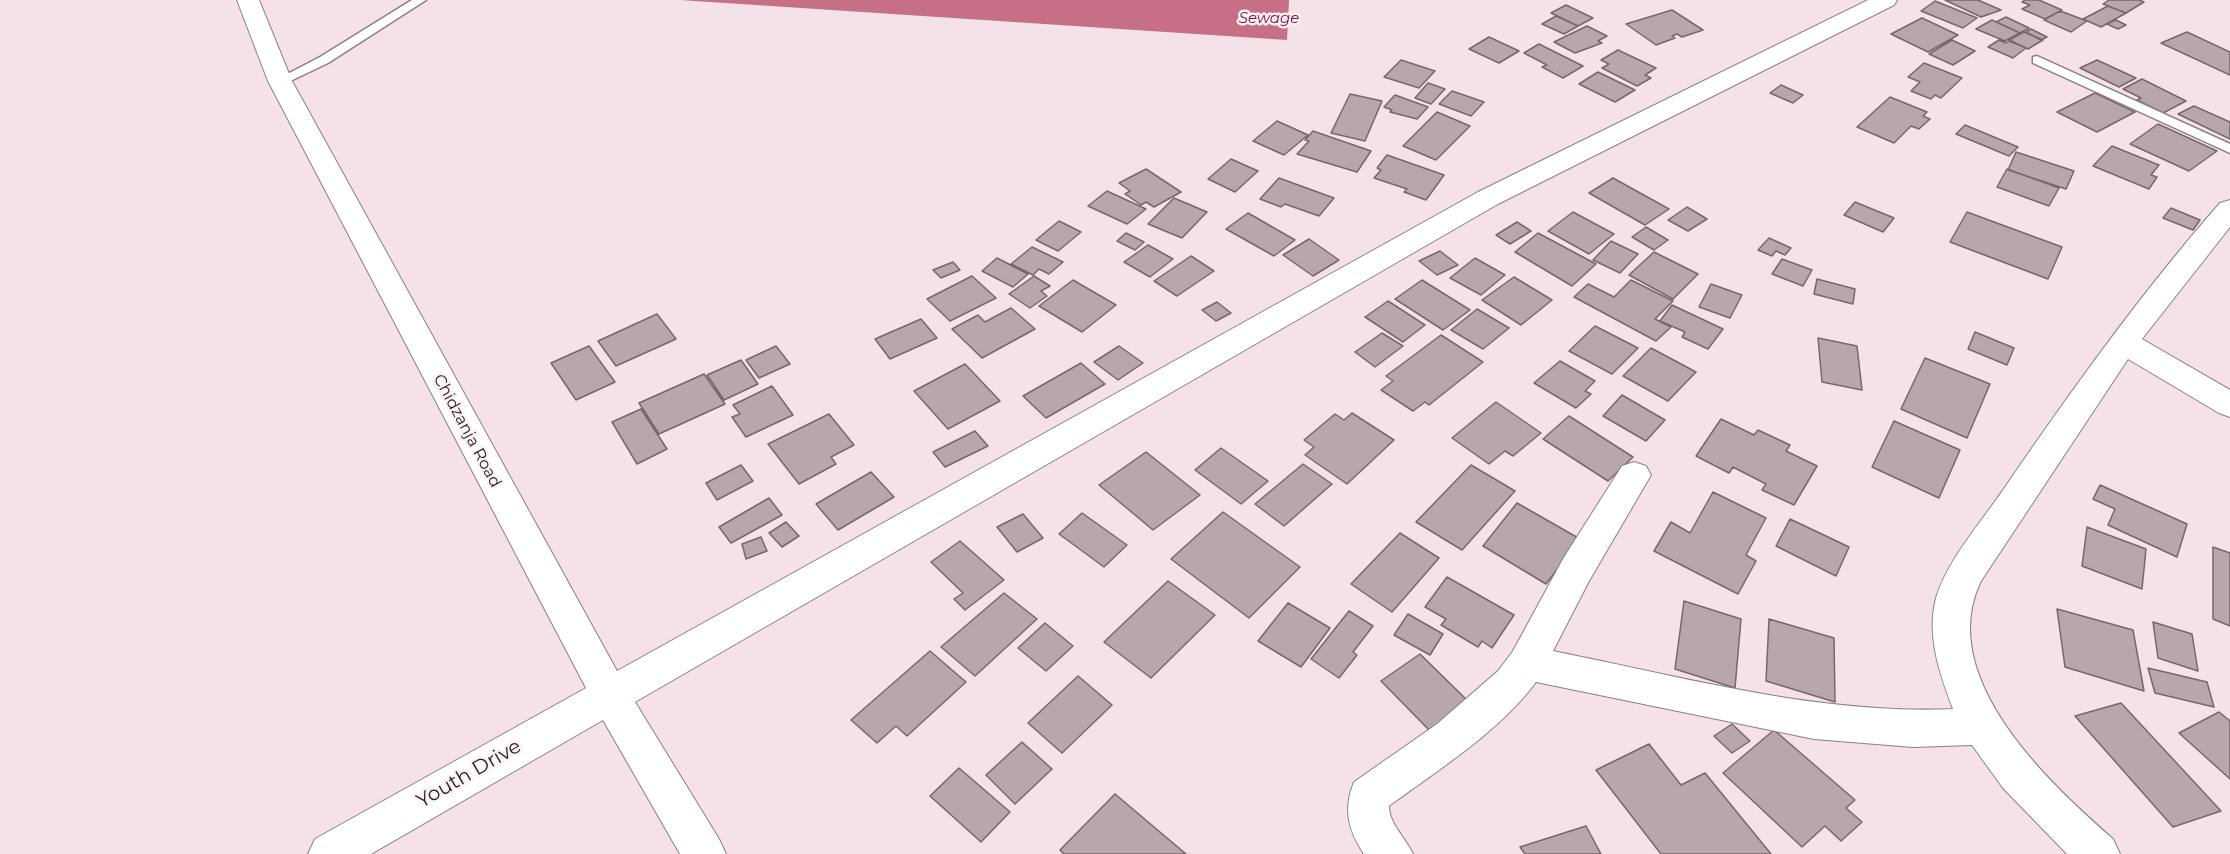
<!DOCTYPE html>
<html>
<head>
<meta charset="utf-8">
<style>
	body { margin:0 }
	canvas { display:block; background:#f4e2e6 }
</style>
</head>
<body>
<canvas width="2230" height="854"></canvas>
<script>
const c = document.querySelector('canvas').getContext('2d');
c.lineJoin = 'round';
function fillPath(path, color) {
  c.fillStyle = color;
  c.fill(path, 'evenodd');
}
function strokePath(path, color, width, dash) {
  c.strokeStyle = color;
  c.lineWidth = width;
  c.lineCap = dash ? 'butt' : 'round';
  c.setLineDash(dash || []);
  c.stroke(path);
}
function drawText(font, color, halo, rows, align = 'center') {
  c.font = font + ' Montserrat,sans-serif';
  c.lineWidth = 5;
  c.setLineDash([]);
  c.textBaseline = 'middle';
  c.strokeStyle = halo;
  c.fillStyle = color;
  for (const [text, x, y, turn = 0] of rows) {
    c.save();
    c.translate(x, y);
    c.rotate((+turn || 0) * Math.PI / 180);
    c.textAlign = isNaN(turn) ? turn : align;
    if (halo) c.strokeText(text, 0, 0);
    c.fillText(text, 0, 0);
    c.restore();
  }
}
fillPath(new Path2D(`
	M 680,0 L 1289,0 L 1287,40 Z`), '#c66f86');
const building = new Path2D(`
	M 1945,0 L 1978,0 L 2001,10 L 1981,17 Z
	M 2025,0 L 2039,0 L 2062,10 L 2045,19 L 2022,9 L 2030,5 L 2022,2 Z
	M 2109,0 L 2139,0 L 2144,2 L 2126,13 L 2103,4 Z
	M 1935,1 L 1977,18 L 1963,28 L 1921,11 Z
	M 1566,5 L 1593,18 L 1578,26 L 1551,13 Z
	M 2108,6 L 2126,13 L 2101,27 L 2083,19 Z
	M 1672,10 L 1703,30 L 1682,37 L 1677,34 L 1672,36 L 1675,38 L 1656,45 L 1626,24 Z
	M 2058,12 L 2063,12 L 2087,21 L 2071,32 L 2044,20 Z
	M 1556,16 L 1578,26 L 1564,34 L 1542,24 Z
	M 2006,17 L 2029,28 L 2020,33 L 1996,22 Z
	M 1922,18 L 1958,35 L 1928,52 L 1891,34 Z
	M 1992,20 L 2020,33 L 2005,41 L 1976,29 Z
	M 2116,20 L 2126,25 L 2118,29 L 2107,24 Z
	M 1587,26 L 1607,36 L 1598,41 L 1602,43 L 1575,53 L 1554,42 Z
	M 2031,29 L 2047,37 L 2041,40 L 2026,32 Z
	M 2024,32 L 2043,40 L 2028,49 L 2009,40 Z
	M 2187,32 L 2230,52 L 2230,75 L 2161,43 Z
	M 1489,37 L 1519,51 L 1499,63 L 1469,49 Z
	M 1952,40 L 1975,51 L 1953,65 L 1929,54 Z
	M 1999,40 L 2006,43 L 2009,41 L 2026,48 L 2013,58 L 1988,47 Z
	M 1539,44 L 1583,66 L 1563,78 L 1542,67 L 1547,65 L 1524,53 Z
	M 1618,50 L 1656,68 L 1645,75 L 1651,78 L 1637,86 L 1602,68 L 1609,64 L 1601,60 Z
	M 1401,60 L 1435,71 L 1419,88 L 1384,77 Z
	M 2097,60 L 2136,78 L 2119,87 L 2080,68 Z
	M 1924,63 L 1962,78 L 1941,98 L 1935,95 L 1931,99 L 1911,91 L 1920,82 L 1908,77 Z
	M 1598,72 L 1635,90 L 1615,102 L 1579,84 Z
	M 2142,79 L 2186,101 L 2163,113 L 2137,100 L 2141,98 L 2123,89 Z
	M 1428,83 L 1445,89 L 1431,104 L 1415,98 Z
	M 1781,85 L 1803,95 L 1793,103 L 1770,93 Z
	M 1452,91 L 1484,102 L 1471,116 L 1439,104 Z
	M 2095,93 L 2135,112 L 2097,132 L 2057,112 Z
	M 1350,94 L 1382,101 L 1365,141 L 1331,133 Z
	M 1395,95 L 1428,107 L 1417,119 L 1390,112 L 1392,110 L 1384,107 Z
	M 1890,97 L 1927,112 L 1923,116 L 1930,119 L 1919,129 L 1911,126 L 1894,143 L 1857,127 Z
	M 2194,106 L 2230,122 L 2230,139 L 2178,114 Z
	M 1437,112 L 1470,126 L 1436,160 L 1403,146 Z
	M 1277,121 L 1308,135 L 1284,155 L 1253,141 Z
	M 2158,124 L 2217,151 L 2189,171 L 2130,144 Z
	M 1965,125 L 2018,147 L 2009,156 L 1956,134 Z
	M 1313,131 L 1371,151 L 1357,172 L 1297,154 L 1309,141 L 1305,140 Z
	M 2112,146 L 2159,165 L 2151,175 L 2157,177 L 2149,189 L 2093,166 Z
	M 2016,152 L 2074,171 L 2066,189 L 2008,170 Z
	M 1387,155 L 1444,175 L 1426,200 L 1404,192 L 1407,189 L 1374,178 L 1381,170 L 1377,168 Z
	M 1231,159 L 1258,171 L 1235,192 L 1208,179 Z
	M 1146,169 L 1181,192 L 1154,207 L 1146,202 L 1141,205 L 1125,194 L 1130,191 L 1119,183 Z
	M 2007,169 L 2059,188 L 2049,206 L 1997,187 Z
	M 1279,178 L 1334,198 L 1319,216 L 1285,204 L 1281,207 L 1260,199 Z
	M 1613,178 L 1669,209 L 1645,225 L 1589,193 Z
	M 1107,191 L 1146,209 L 1127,224 L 1088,206 Z
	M 1174,198 L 1207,212 L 1182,238 L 1148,224 Z
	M 1855,202 L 1894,218 L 1883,232 L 1844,215 Z
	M 1687,207 L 1707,219 L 1688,231 L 1668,220 Z
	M 2171,208 L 2200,220 L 2193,230 L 2163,218 Z
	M 1573,212 L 1614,234 L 1589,254 L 1548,231 Z
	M 1967,212 L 2062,247 L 2048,279 L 1950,242 Z
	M 1248,213 L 1295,240 L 1274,256 L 1226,229 Z
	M 1059,221 L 1081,232 L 1058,251 L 1036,240 Z
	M 1517,222 L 1531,231 L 1510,244 L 1496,235 Z
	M 1646,227 L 1668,240 L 1654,250 L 1632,237 Z
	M 1126,233 L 1144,242 L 1135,250 L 1117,241 Z
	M 1538,233 L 1596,264 L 1572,286 L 1515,252 Z
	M 1769,238 L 1791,248 L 1785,255 L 1776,251 L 1772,256 L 1758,250 Z
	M 1309,239 L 1339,260 L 1313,276 L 1283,255 Z
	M 1611,241 L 1638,254 L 1620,273 L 1593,260 Z
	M 1148,245 L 1173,259 L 1150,277 L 1124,262 Z
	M 1032,247 L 1063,262 L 1049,274 L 1039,269 L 1033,275 L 1011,264 Z
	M 1440,251 L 1458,265 L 1437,275 L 1419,261 Z
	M 1654,252 L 1698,274 L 1673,299 L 1629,275 Z
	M 1191,256 L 1214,271 L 1177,296 L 1154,281 Z
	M 997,258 L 1028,274 L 1013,287 L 982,271 Z
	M 1475,258 L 1505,275 L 1481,295 L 1450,278 Z
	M 1782,259 L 1812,270 L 1803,286 L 1772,274 Z
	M 953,262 L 960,270 L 941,278 L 933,270 Z
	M 972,276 L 996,298 L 950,321 L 927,299 Z
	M 1034,276 L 1050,286 L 1041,291 L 1047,296 L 1030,308 L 1009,294 Z
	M 1514,277 L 1552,300 L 1521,325 L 1482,300 Z
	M 1817,279 L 1855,289 L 1853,304 L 1814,294 Z
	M 1073,280 L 1116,305 L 1082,332 L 1039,306 Z
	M 1422,280 L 1470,310 L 1443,330 L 1395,299 Z
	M 1631,280 L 1673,301 L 1655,319 L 1671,327 L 1656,341 L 1574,297 L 1588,284 L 1614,297 Z
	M 1711,284 L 1742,295 L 1730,318 L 1699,307 Z
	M 1388,301 L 1425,325 L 1403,342 L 1365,317 Z
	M 1217,302 L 1231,313 L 1216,321 L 1202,310 Z
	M 1672,305 L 1723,329 L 1708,349 L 1682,337 L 1685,332 L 1660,321 Z
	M 1011,308 L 1035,329 L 982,358 L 952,329 L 978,315 L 985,322 Z
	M 1477,309 L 1509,328 L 1483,349 L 1451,330 Z
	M 657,314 L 676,339 L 616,366 L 598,341 Z
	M 921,319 L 937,338 L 890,359 L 875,339 Z
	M 1595,326 L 1638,348 L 1612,374 L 1569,351 Z
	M 1975,332 L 2014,348 L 2007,365 L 1968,349 Z
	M 1382,333 L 1403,346 L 1375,367 L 1355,352 Z
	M 1441,335 L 1483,362 L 1429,405 L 1425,402 L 1413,411 L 1381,390 L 1393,381 L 1386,376 Z
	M 1818,338 L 1857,346 L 1862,390 L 1822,382 Z
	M 589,346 L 615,382 L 576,400 L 551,363 Z
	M 776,346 L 790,364 L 759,378 L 746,360 Z
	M 1119,346 L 1143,363 L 1118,380 L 1094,362 Z
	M 1651,348 L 1696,372 L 1668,401 L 1623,376 Z
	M 1925,358 L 1990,384 L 1967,438 L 1901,409 Z
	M 741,360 L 758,384 L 724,400 L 707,375 Z
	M 1560,361 L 1595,381 L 1585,391 L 1591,394 L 1576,408 L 1534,383 Z
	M 1081,363 L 1105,384 L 1046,418 L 1023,396 Z
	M 965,364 L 1000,401 L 948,429 L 914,391 Z
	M 704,374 L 725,404 L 659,434 L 639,403 Z
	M 772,386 L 793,415 L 746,437 L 732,417 L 740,414 L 733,405 Z
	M 1622,395 L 1665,420 L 1646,441 L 1603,416 Z
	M 1496,402 L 1541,433 L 1513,456 L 1505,451 L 1489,464 L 1452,438 Z
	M 641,409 L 667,449 L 637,464 L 612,422 Z
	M 1352,413 L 1394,440 L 1347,484 L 1305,455 L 1314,447 L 1304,440 L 1335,414 L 1344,420 Z
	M 829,414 L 854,445 L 831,457 L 836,464 L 799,484 L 768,444 Z
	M 1569,416 L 1633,457 L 1608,481 L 1543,439 Z
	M 1721,419 L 1754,435 L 1758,430 L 1790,445 L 1786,451 L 1817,466 L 1794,505 L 1762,490 L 1766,484 L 1733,467 L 1729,473 L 1696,456 Z
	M 1894,421 L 1960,450 L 1939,498 L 1872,467 Z
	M 975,431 L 988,446 L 945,467 L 933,452 Z
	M 1221,448 L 1268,481 L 1241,504 L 1195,470 Z
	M 1146,452 L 1200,495 L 1153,530 L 1099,485 Z
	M 1303,464 L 1332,484 L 1284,526 L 1255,504 Z
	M 741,465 L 753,481 L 717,500 L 706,483 Z
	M 1471,465 L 1515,491 L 1462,550 L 1416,522 Z
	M 871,472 L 894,497 L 838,530 L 816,504 Z
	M 2100,485 L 2187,524 L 2177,557 L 2108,525 L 2115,509 L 2093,499 Z
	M 1713,492 L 1766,518 L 1746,555 L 1756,561 L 1738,594 L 1654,551 L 1671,522 L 1690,533 Z
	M 769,498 L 782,515 L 731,543 L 719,527 Z
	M 1517,503 L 1580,539 L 1546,584 L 1483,546 Z
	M 1223,512 L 1300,567 L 1249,618 L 1171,559 Z
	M 1082,513 L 1127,545 L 1104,567 L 1059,534 Z
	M 1023,514 L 1043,538 L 1017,552 L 997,527 Z
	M 1790,519 L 1849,547 L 1836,576 L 1776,546 Z
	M 786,522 L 799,536 L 782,547 L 769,533 Z
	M 2087,527 L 2146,549 L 2142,589 L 2082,566 Z
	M 1400,533 L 1439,558 L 1392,612 L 1351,584 Z
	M 761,537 L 767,551 L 746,559 L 742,544 Z
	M 960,541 L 1004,580 L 965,610 L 954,599 L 963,593 L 931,562 Z
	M 2213,547 L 2230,553 L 2230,626 L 2213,619 Z
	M 1447,577 L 1514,615 L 1492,648 L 1482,641 L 1478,647 L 1441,625 L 1446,619 L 1425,607 Z
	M 1168,581 L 1215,615 L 1151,678 L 1104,642 Z
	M 1004,593 L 1037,619 L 975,676 L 941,647 Z
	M 1684,601 L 1741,619 L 1735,688 L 1675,669 Z
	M 1288,603 L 1330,628 L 1301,667 L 1258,641 Z
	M 2057,609 L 2133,630 L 2144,691 L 2065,667 Z
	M 1349,611 L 1373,626 L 1353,652 L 1357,655 L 1339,678 L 1311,659 Z
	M 1408,614 L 1443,634 L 1430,655 L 1394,635 Z
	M 1769,619 L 1834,638 L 1835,702 L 1766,681 Z
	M 2153,622 L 2192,634 L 2198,671 L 2158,658 Z
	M 1045,623 L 1073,646 L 1046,671 L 1018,648 Z
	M 930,651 L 966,682 L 907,736 L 896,726 L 877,743 L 851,720 Z
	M 1420,654 L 1472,705 L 1432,733 L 1381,681 Z
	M 2148,668 L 2207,682 L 2214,707 L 2155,693 Z
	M 1078,676 L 1112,705 L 1062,753 L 1028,723 Z
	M 2121,703 L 2221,811 L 2173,827 L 2075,716 Z
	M 2219,712 L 2230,721 L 2230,779 L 2179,733 Z
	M 1732,724 L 1750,741 L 1732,753 L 1714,736 Z
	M 1774,730 L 1855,800 L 1846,808 L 1862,822 L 1841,841 L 1825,826 L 1802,847 L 1723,773 Z
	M 1022,742 L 1052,769 L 1015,804 L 986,775 Z
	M 1649,744 L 1681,785 L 1705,773 L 1771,854 L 1661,854 L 1596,770 Z
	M 959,768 L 1010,812 L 981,842 L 930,796 Z
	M 1115,794 L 1186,854 L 1064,854 L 1060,850 Z
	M 1586,826 L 1601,854 L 1525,854 L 1520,847 Z`);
fillPath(building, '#b8a7aa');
strokePath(building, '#77676a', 1.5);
const lane = new Path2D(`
	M 412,0 L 426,0 L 328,63 L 284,84 L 280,85 L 274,81 L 320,57 Z
	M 2037,56 L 2230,144 L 2230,153 L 2033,63 L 2033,57 Z`);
const street = new Path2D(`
	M 2230,200 L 2230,227 L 2142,339 L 2230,390 L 2230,417 L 2219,413 L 2128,359 L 1981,581 C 1934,677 2049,783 2113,839 L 2120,854 L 2067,854 L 2003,788 L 1972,745 L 1913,747 L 1814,739 L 1536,682 C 1500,731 1438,770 1389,806 C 1389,824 1406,838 1413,854 L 1364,854 C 1348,830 1343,809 1354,782 L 1437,724 L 1498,671 L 1513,651 L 1563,559 L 1622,466 L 1634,462 L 1646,466 L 1651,475 L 1589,581 L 1553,651 C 1684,677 1818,715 1953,709 C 1940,675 1926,635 1936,598 C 1948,559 1980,524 2003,490 C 2071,391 2141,293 2220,203 Z`);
const secondary = new Path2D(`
	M 237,0 L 259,0 L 292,81 L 617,671 L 1478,192 L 1868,0 L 1897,0 L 1894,5 L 1498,204 L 635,702 L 719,839 L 726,854 L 680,854 L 603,720 L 371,854 L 308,854 L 315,839 L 586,688 L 268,81 Z`);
strokePath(lane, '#8e7e81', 3);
strokePath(street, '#8e7e81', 2);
strokePath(secondary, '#8e7e81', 2);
fillPath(lane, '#fff');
fillPath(street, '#fff');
fillPath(secondary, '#fff');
drawText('italic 15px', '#7a0c3a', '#fcf1f3', [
	["Sewage",1269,19]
]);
drawText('16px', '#241d1e', '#fcf1f3', [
	["Chidzanja Road",467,431,62]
]);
drawText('20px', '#241d1e', '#fcf1f3', [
	["Youth Drive",469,774,-30]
]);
</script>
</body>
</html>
